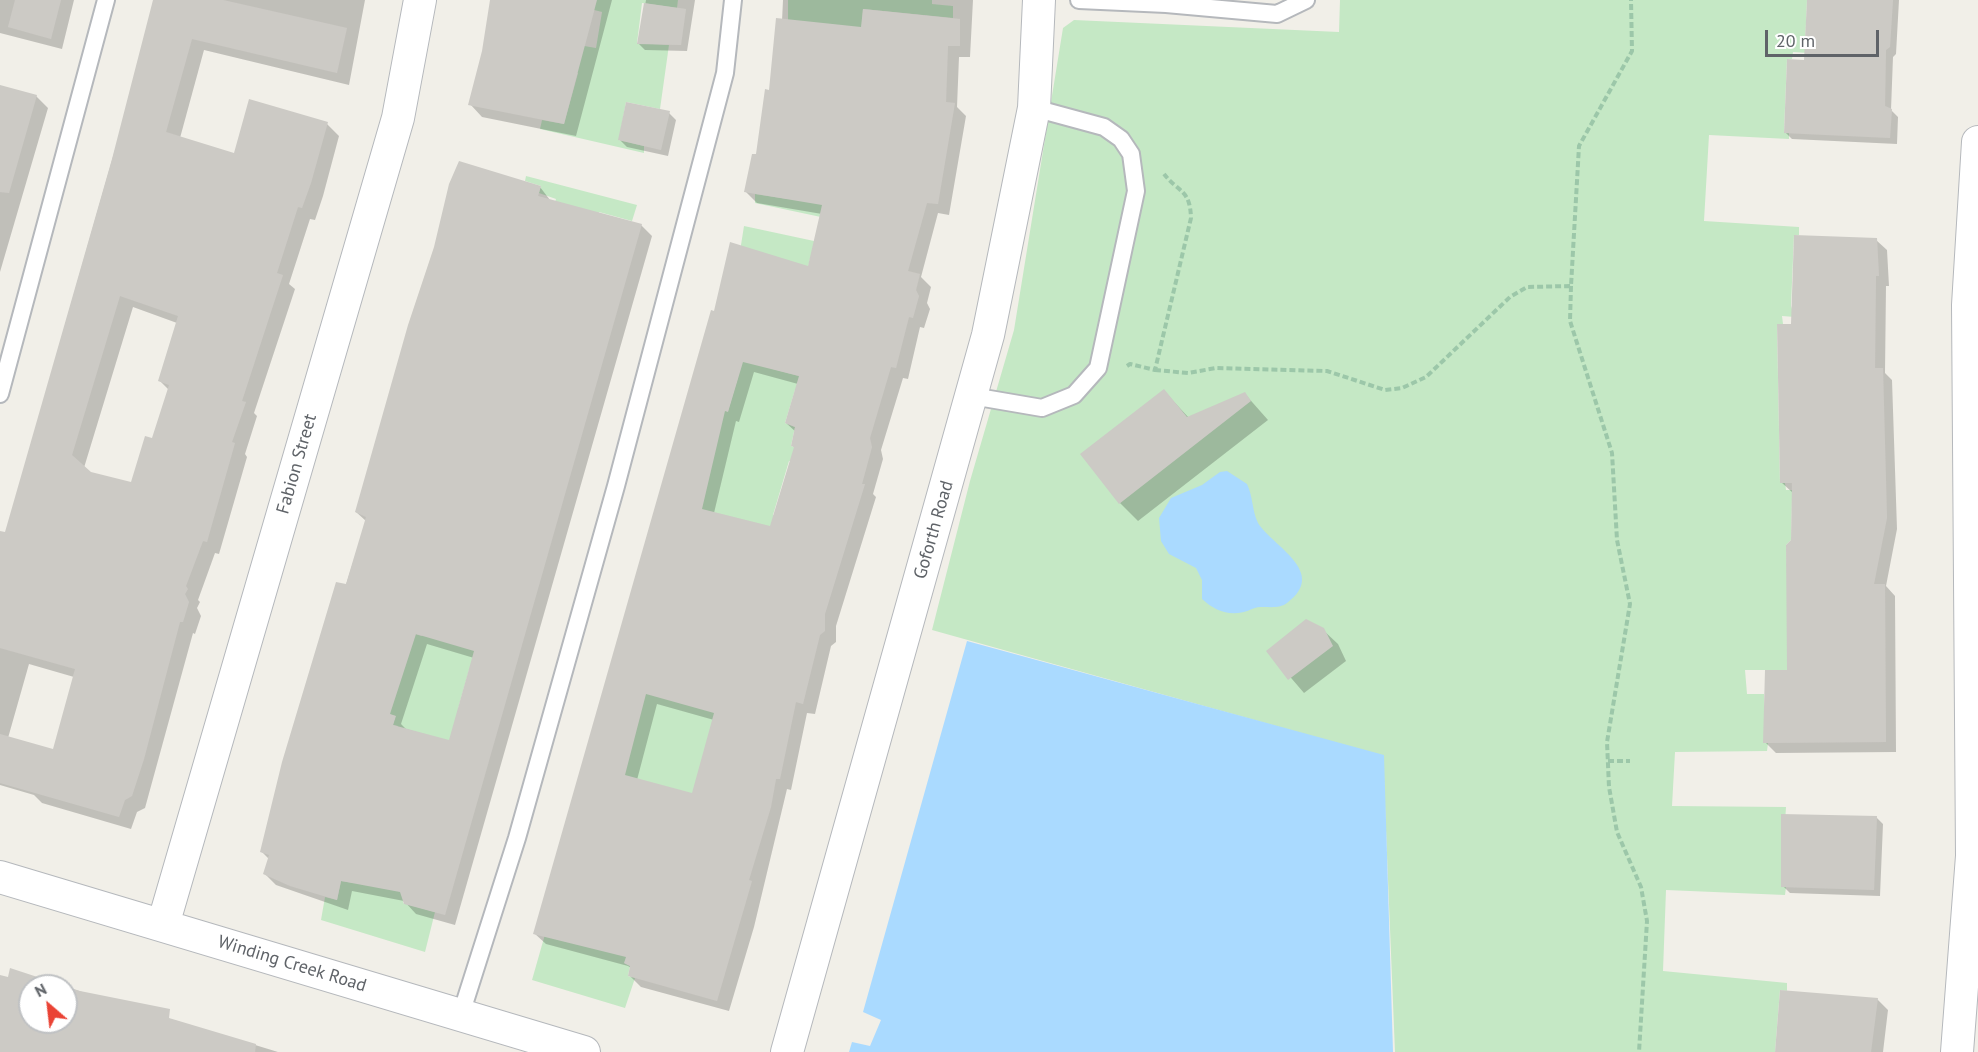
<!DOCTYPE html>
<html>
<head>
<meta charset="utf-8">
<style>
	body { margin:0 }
	#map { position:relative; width:1978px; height:1052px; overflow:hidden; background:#f1efe8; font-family:"PT Sans",sans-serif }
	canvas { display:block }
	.north { position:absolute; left:18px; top:974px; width:60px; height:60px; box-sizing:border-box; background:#fff; border:2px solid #bfc1c3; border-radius:50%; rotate:332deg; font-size:16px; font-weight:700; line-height:24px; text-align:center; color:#5f6368 }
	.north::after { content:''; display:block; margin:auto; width:21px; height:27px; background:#ea4335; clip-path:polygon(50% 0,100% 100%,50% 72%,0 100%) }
	.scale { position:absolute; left:1765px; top:30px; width:114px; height:27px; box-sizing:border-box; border:3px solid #5f6368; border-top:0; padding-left:8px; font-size:18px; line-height:21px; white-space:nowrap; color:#5f6368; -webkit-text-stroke:4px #fff; paint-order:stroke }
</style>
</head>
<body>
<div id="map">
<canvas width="1978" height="1052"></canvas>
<div class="north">N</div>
<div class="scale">20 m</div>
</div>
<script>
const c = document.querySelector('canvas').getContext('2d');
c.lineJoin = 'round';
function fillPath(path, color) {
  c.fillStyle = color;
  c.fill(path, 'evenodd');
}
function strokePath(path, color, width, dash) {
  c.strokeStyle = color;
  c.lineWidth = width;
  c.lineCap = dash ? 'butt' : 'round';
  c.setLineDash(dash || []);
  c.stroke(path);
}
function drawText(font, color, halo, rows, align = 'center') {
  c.font = font + ' "PT Sans",sans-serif';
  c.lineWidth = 4.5;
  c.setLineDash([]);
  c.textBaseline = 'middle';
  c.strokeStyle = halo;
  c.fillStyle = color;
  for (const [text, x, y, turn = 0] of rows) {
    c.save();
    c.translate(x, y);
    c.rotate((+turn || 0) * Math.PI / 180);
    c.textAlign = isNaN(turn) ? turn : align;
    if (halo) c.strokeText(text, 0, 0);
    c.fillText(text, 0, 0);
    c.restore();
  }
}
fillPath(new Path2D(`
	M 587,0 L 678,0 L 677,8 L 642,3 L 637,43 L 669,45 L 660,109 L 626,102 L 619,140 L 644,146 L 644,153 L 540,129 L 542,120 L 564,124 L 578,73 L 564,70 L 521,35 L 596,48 L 602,12 L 594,10 Z
	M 788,0 L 932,0 L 932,4 L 953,6 L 953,18 L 863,9 L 859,64 L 882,230 L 755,203 L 755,194 L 788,199 Z
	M 1340,0 L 1807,0 L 1805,45 L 1809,53 L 1793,52 L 1792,59 L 1787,59 L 1784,132 L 1789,133 L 1789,139 L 1709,135 L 1704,221 L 1799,227 L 1799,235 L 1794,235 L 1791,306 L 1795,317 L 1782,316 L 1783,324 L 1777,325 L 1780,483 L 1785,483 L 1786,490 L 1796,490 L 1796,498 L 1792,499 L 1791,540 L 1786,545 L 1792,670 L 1745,670 L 1747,694 L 1764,694 L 1764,743 L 1768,743 L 1767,751 L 1675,752 L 1672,806 L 1786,807 L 1781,887 L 1786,887 L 1785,895 L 1666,890 L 1663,971 L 1787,983 L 1787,991 L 1780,990 L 1775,1052 L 1395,1052 L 1383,756 L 932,630 L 970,481 L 1014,330 L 1063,28 L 1074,20 L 1339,32 Z
	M 526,176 L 637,205 L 632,221 L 599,212 L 588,250 L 508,660 L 469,670 L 458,709 L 490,717 L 412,865 L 403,903 L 435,912 L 425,952 L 321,920 L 325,897 L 337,900 L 341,881 L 355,883 L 398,726 L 393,725 L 395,716 L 360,705 L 337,612 L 422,636 L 556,199 L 539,193 L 541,186 L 525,181 Z
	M 744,226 L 898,259 L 822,261 L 810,259 L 799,303 L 773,369 L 865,394 L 795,390 L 785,423 L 795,427 L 791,446 L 830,458 L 789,461 L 773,515 L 808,524 L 771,728 L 715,930 L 624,963 L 630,966 L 628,976 L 635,978 L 625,1008 L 532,980 L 696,404 L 728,411 L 738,377 L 741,245 Z`), '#c5e8c5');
fillPath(new Path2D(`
	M 1227,471 L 1247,484 C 1253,496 1252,511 1258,523 C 1272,546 1329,572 1287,603 C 1276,611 1263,604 1252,609 C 1233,618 1216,612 1202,599 L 1202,580 L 1196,568 L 1169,554 L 1161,541 L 1159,518 L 1171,498 L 1202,485 L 1220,472 Z
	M 967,641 L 1384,755 L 1393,1052 L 849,1052 L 852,1042 L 870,1046 L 881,1020 L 863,1012 Z`), '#aadaff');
fillPath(new Path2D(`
	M 0,0 L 74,0 L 62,49 L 0,33 Z
	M 154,0 L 365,0 L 349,85 L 204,50 L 180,138 L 236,155 L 327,124 L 339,136 L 323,196 L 315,220 L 310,219 L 289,284 L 295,289 L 254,413 L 257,416 L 245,454 L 247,457 L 219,554 L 215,553 L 198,600 L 200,602 L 197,608 L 201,616 L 195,634 L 193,633 L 145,808 L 137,812 L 131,829 L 42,803 L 34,795 L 0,785 L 0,553 L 146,41 ZM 133,307 L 177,323 L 160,381 L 169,390 L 153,440 L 132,484 L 83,471 ZM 29,664 L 74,677 L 54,751 L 8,738 Z
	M 492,0 L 612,0 L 576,136 L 482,117 L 470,104 L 483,51 Z
	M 646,0 L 695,0 L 687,51 L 645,50 L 638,43 Z
	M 783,0 L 973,0 L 970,57 L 959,57 L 957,107 L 966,116 L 949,215 L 938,213 L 921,277 L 931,287 L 927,303 L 930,309 L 924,328 L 920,327 L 908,379 L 903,378 L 881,450 L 883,459 L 873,494 L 876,497 L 836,626 L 836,642 L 831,646 L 815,714 L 807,713 L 791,790 L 787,789 L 754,927 L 729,1011 L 641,987 L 629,975 L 631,968 L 628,966 L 546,944 L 534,933 L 712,312 L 809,267 L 822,214 L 757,203 L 746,192 L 757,156 L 770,92 L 782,21 ZM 754,372 L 798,384 L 786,423 L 796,432 L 793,446 L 795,448 L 771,528 L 714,513 L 736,421 L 739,422 ZM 657,704 L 714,720 L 693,795 L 637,780 Z
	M 1809,0 L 1899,0 L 1896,54 L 1893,57 L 1891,110 L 1898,117 L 1897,144 L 1792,139 L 1785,132 L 1805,61 Z
	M 0,87 L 36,96 L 48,108 L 0,272 Z
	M 669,113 L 676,120 L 668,156 L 627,147 L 620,140 Z
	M 540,187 L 550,200 L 641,225 L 652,236 L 455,925 L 416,914 L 404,901 L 352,891 L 348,910 L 276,885 L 265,874 L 269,859 L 262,852 L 366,521 L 356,512 ZM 427,644 L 474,658 L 450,742 L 406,729 L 401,724 Z
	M 1876,240 L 1887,250 L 1889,286 L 1886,286 L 1885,373 L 1892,380 L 1897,529 L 1886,586 L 1895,596 L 1896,752 L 1776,753 L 1765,742 L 1788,672 L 1793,493 L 1781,482 L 1792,326 Z
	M 1164,391 L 1189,418 L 1245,394 L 1268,420 L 1138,521 L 1120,503 Z
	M 1323,630 L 1338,644 L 1346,661 L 1304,693 L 1268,651 Z
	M 1876,817 L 1883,824 L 1880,896 L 1790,893 L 1783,886 Z
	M 0,977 L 62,986 L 30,986 L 30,1022 L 66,1022 L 66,987 L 278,1052 L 0,1052 Z
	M 1877,999 L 1888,1010 L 1883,1052 L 1777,1052 Z`), '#0003');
fillPath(new Path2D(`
	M 15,0 L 61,0 L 51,39 L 8,27 Z
	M 153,0 L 223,0 L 347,28 L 337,73 L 192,39 L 166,132 L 234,153 L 249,99 L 328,122 L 311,183 L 302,208 L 298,207 L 277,273 L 283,275 L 242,401 L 246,402 L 232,442 L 235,443 L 207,542 L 203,541 L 186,586 L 188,589 L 185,594 L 189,602 L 183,622 L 180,622 L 144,759 L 132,796 L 125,800 L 119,817 L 0,783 L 0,734 L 53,749 L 75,669 L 0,648 L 0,531 L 5,532 L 112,159 ZM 120,296 L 178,316 L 158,381 L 169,385 L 152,438 L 145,436 L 131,482 L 91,472 L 72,455 Z
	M 490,0 L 597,0 L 564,124 L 468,105 L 482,51 Z
	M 1807,0 L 1893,0 L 1890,47 L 1886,50 L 1885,106 L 1892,109 L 1890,138 L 1784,133 L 1787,59 L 1804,60 Z
	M 644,3 L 686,9 L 681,45 L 637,44 Z
	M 863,9 L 960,19 L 960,46 L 948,46 L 946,102 L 955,103 L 938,204 L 927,203 L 908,271 L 920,274 L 916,290 L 919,296 L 913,318 L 909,317 L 896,368 L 891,367 L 870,438 L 872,447 L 862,484 L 865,484 L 825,614 L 825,631 L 820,635 L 803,704 L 796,702 L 780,779 L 776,779 L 771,807 L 749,880 L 752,881 L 717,1001 L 628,976 L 630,966 L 624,963 L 626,957 L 533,934 L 711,310 L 714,311 L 730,242 L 808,266 L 822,205 L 744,192 L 752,154 L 756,154 L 765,89 L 769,90 L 776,18 L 861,27 ZM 743,362 L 799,376 L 785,423 L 795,427 L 791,446 L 794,447 L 770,526 L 702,509 L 725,411 L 728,412 ZM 646,694 L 714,713 L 692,793 L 625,775 Z
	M 0,85 L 37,95 L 9,193 L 0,192 Z
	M 626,102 L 670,111 L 661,150 L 618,140 Z
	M 459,161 L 541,186 L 538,196 L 642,224 L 445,915 L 404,904 L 400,892 L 341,881 L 337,900 L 290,886 L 263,874 L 269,855 L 260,852 L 282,762 L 336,582 L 346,584 L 366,517 L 355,512 L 408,325 L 434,247 L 449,184 ZM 416,634 L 474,651 L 449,740 L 393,725 L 396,716 L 390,714 Z
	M 1794,235 L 1877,238 L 1879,276 L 1876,276 L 1875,368 L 1883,368 L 1887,518 L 1874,584 L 1885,584 L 1886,742 L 1763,743 L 1765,670 L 1787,670 L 1786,545 L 1791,540 L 1792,483 L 1780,483 L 1777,324 L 1791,324 Z
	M 1164,389 L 1187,417 L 1245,392 L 1251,401 L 1119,504 L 1080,454 Z
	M 1306,619 L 1324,628 L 1333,646 L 1288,680 L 1266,651 Z
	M 1781,814 L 1877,816 L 1874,890 L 1781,887 Z
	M 10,968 L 80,991 L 170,1009 L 169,1018 L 256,1044 L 255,1052 L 0,1052 L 0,975 L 8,977 ZM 30,986 L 66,986 L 66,1022 L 30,1022 Z
	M 1780,990 L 1878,998 L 1871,1052 L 1775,1052 Z`), '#cccac5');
const service = new Path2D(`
	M 1079,0 L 1166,4 L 1277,14 L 1306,0
	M 0,394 L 106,0
	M 972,396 L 1042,408 L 1074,395 L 1098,368 L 1136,191 L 1131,154 L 1121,139 L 1104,127 L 1034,108
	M 461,1014 L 517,838 L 616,486 L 725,73 L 733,0`);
const minor = new Path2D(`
	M 0,877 L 584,1052
	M 163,925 L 398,118 L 420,0
	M 787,1052 L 988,335 L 1034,108 L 1039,0
	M 1957,1052 L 1972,856 L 1968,305 L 1978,142`);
strokePath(service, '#b5b8bc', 20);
strokePath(minor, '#b5b8bc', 34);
strokePath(new Path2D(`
	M 1571,286 L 1570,321 L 1612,453 L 1617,540 L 1630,604 L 1607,742 L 1609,787 L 1617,832 L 1641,887 L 1647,921 L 1639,1052
	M 1127,366 L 1130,364 L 1155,370 L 1191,218 C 1190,189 1179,193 1164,174
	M 1155,370 L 1188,373 L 1216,368 L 1327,371 L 1385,390 L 1402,388 L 1426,377 L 1510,297 L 1527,287 L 1571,286 L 1579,146 L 1632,51 L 1631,0
	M 1608,761 L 1630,761`), '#9cc7a9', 4, [6, 3]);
strokePath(service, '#fff', 16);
strokePath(minor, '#fff', 32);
drawText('18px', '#5f6368', '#fff', [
	["Fabion Street",297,464,-74],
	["Goforth Road",934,530,-74],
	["Winding Creek Road",292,964,17]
]);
</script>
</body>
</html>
